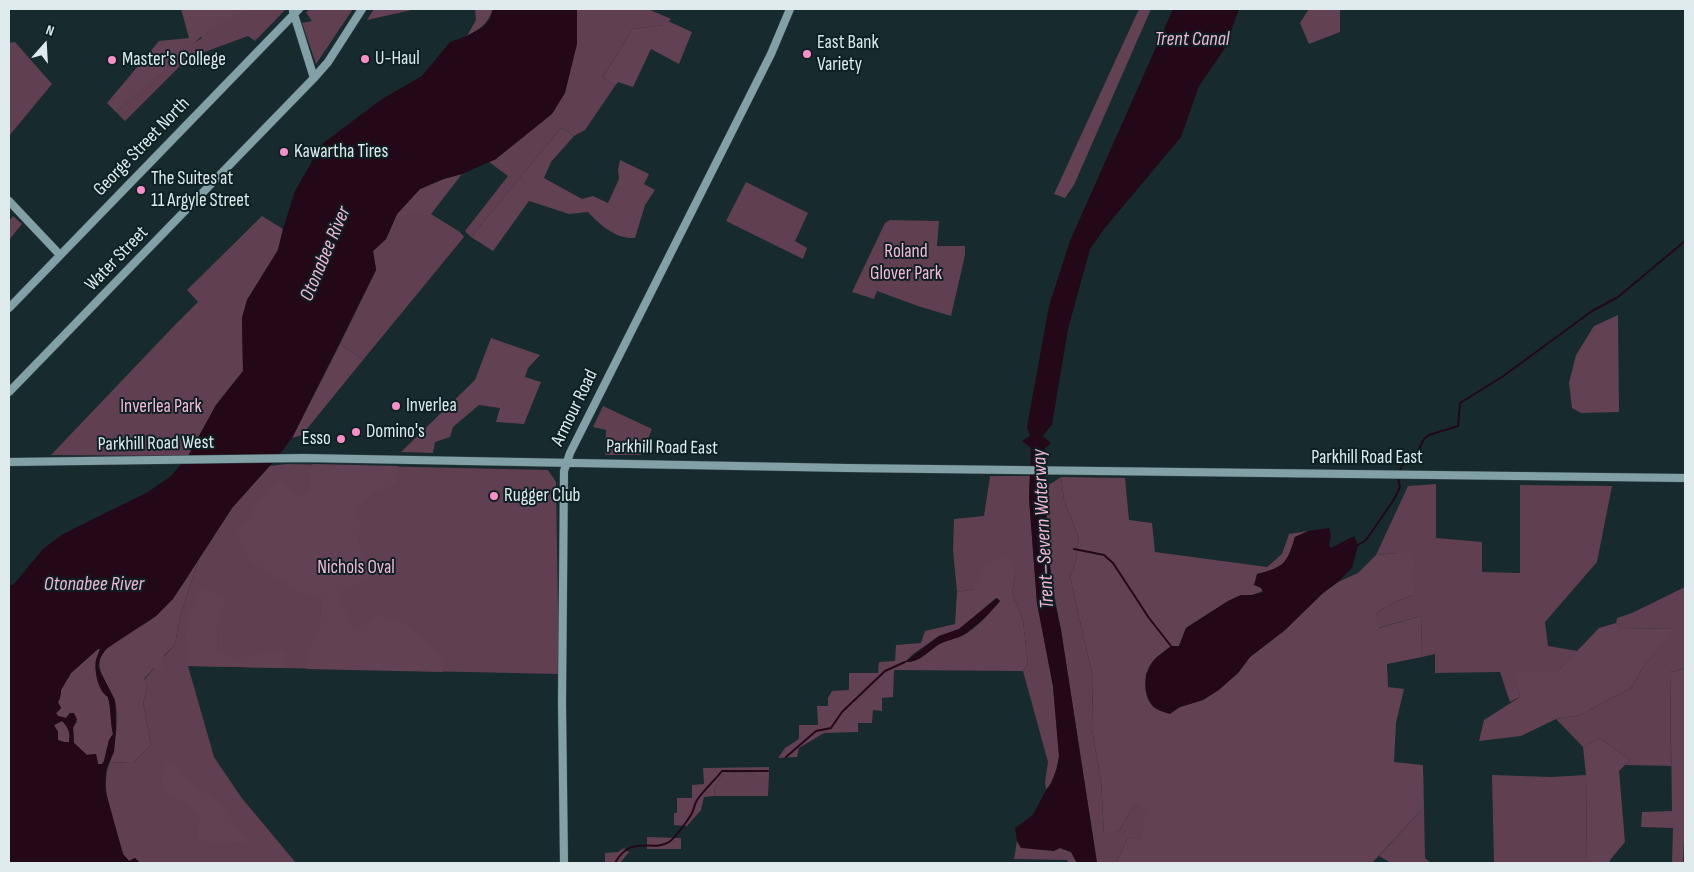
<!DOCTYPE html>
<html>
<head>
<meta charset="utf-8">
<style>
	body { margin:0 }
	#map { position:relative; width:1694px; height:872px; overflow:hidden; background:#172a2d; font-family:"Sofia Sans Condensed",sans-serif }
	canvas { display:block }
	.frame { position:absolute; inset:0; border:10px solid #deeaec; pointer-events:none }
	.north { position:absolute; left:20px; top:20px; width:50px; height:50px; -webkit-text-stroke:4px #0d2023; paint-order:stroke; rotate:19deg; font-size:14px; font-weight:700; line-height:20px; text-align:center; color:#deeaec }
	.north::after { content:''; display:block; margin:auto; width:18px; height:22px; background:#deeaec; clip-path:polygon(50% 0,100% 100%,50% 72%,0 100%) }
</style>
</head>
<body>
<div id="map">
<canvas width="1694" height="872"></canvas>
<div class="frame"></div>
<div class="north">N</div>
</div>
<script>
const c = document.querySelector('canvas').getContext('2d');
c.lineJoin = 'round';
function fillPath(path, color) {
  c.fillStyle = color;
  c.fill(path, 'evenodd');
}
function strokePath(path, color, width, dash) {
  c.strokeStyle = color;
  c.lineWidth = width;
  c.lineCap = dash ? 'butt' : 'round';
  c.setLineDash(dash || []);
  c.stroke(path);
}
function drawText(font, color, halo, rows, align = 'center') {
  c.font = font + ' "Sofia Sans Condensed",sans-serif';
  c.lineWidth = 4;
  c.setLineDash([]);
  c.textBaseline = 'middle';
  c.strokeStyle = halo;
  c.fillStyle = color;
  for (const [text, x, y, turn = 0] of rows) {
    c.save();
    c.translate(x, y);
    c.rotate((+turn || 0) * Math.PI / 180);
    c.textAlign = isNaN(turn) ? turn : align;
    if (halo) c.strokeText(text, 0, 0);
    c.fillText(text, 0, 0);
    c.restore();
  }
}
fillPath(new Path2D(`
	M 181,9 L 286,9 L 255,41 L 248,36 L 199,54 L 185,61 L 125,121 L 116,112 L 189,46 L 202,38 Z
	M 311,9 L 353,9 L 316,64 L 302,23 L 312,21 L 306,12 Z
	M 577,9 L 648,9 L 671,19 L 665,25 L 633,29 L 603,77 L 615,86 L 585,130 L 574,136 L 561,128 L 471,237 L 465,231 L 508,176 L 489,162 L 496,159 L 576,16 Z
	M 15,42 L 52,84 L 9,136 L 9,43 Z
	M 746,182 L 808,213 L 795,241 L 807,248 L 803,259 L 726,221 Z
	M 397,214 L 431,214 L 460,232 L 464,237 L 363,360 L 340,344 L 376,270 L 373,251 L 386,239 Z
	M 262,216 L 283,229 L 278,250 L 247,300 L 242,318 L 243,371 L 216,405 L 188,456 L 51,455 L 172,328 L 198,302 L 187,290 Z
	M 890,220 L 939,221 L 937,246 L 965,246 L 965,255 L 951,316 L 918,306 L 877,291 L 874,299 L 852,292 L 885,223 Z
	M 603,406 L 652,429 L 641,455 L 605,455 L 606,430 L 593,427 Z
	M 287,464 L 548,470 L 556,482 L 559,674 L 188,666 L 214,757 L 241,797 L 296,863 L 140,863 L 135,858 L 129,861 L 123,854 C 116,828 98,788 110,762 L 133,763 L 151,745 L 143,702 L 148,685 L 144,680 L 175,644 L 180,617 L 199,559 L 232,508 L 269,466 Z
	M 990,476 L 1030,476 L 1029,498 L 1037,603 L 1053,686 L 1059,756 C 1057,768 1054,780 1046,790 L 1045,782 L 1048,762 L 1023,671 L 1028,664 L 1023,621 L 1012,592 L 1015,576 L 974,589 L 957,592 L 953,551 L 954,519 L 984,516 Z
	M 1061,477 L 1064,500 L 1079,538 L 1076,561 L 1070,577 L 1093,678 L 1092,729 L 1101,781 L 1104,833 L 1119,831 L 1134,805 L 1147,812 L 1140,840 L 1128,838 L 1116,863 L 1097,863 L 1061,630 C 1055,600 1050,572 1048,542 C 1046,523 1048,505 1044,488 Z
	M 1436,484 L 1436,538 L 1482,542 L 1482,572 L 1520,573 L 1520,485 L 1612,486 L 1597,562 L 1545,622 L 1548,646 L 1578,651 L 1557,672 L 1516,672 L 1520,697 L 1510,702 L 1500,672 L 1435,673 L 1435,654 L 1422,657 L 1421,616 L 1378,628 L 1376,613 L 1395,602 L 1413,595 L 1398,553 L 1376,555 L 1408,486 Z
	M 1685,587 L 1685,669 L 1670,672 L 1671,766 L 1625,765 L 1630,760 L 1600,738 L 1583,747 L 1556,719 L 1580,715 L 1631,688 L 1642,669 L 1674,629 L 1621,628 L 1616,623 L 1617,618 L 1632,613 Z
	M 748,772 L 754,775 L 769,775 L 768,796 L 714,796 L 715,787 L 723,773 Z
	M 1492,775 L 1551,777 L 1586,775 L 1587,863 L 1494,863 Z
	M 1424,807 L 1425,858 L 1431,863 L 1391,863 L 1379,856 Z
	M 1017,841 L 1021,848 L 1060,848 L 1071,852 L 1077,863 L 1068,863 L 1067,860 L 1014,859 Z`), '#603f50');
fillPath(new Path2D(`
	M 181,9 L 252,9 L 211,28 L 116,112 L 107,103 L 159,41 L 189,38 Z
	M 374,9 L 416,9 L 367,20 Z
	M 475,9 L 493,9 C 487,25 481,28 467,36 L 476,20 Z
	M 1139,9 L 1151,9 L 1074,185 L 1065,198 L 1054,194 Z
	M 1309,9 L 1340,9 L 1340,32 L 1309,44 L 1300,23 Z
	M 668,21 L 692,32 L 679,64 L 651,49 L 633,87 L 618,82 L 615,86 L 603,77 L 633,29 L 664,25 Z
	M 561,128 L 574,136 L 551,162 L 544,178 L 582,199 L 593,196 L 608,203 L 619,179 L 618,170 L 620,160 L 649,174 L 644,184 L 655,190 L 645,205 L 635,238 C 616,239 601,226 588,212 L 569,214 L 529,201 L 493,251 L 471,237 Z
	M 462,174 L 431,214 L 397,214 L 420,189 L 444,179 Z
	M 13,216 L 22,224 L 9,240 L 9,221 Z
	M 1618,315 L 1619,412 L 1581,413 L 1572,408 L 1569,383 L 1576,355 L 1594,326 Z
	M 491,338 L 540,355 L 528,368 L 525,377 L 541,382 L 524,424 L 496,422 L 500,408 L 479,405 L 453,427 L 450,437 L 435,442 L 433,453 L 401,452 L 475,380 Z
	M 340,344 L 363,360 L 302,435 L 292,438 Z
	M 312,464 L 398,466 L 397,484 L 374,493 L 357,510 L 361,521 L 358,541 L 370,579 L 341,591 L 342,601 L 354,631 L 376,615 L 400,620 L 441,654 L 443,672 L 307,669 L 309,649 L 320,625 L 322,597 L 297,591 L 250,562 L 236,532 L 277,479 L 301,496 L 308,493 Z
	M 1061,477 L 1125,478 L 1129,520 L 1152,523 L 1155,552 L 1267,567 L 1282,554 L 1289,534 L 1308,531 L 1295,537 C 1287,563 1285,567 1257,574 L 1263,591 L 1252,595 L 1241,595 L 1228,601 L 1186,628 L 1179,646 L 1146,673 C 1145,686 1146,698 1155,708 L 1180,707 L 1203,700 L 1238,673 L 1250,657 L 1285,630 L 1323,593 L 1338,582 L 1358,573 L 1376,555 L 1398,553 L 1414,553 L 1413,595 L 1395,602 L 1376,613 L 1379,628 L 1421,616 L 1422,657 L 1387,664 L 1388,687 L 1404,689 L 1396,723 L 1394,762 L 1423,765 L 1424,807 L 1372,863 L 1116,863 L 1128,838 L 1140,839 L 1146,812 L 1134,805 L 1119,831 L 1104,834 L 1101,781 L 1092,729 L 1093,678 L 1070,577 L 1076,561 L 1079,538 L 1064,500 Z
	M 1003,557 L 1013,562 L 1015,576 L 1012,592 L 1023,621 L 1028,664 L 1023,671 L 894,670 L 893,697 L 882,698 L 882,711 L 873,710 L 872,723 L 858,723 L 858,732 L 824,733 L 799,748 L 797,757 L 778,758 L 785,748 L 799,739 L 799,725 L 818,725 L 817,706 L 828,706 L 828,698 L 832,691 L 849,690 L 849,673 L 878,673 L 879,662 L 895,661 L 896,645 L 921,643 L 925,631 L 955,624 L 957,592 L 974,589 L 984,565 ZM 996,598 L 1000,601 C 990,613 976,629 962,636 C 955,639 947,640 939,644 C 928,651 920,663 905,662 L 913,654 L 939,636 L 959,629 Z
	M 199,559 L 180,617 L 175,644 L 164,656 L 163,668 L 154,668 L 144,679 L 148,685 L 143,702 L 151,745 L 133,763 L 110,762 C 115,750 120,711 114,699 C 109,687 95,669 101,657 C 108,641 144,627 158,614 C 175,598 186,579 199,559 Z
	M 203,587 L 226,598 L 217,628 L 217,648 L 234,658 L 285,650 L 286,668 L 188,666 L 186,633 L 187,619 Z
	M 1616,623 L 1621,628 L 1675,629 L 1642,669 L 1631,688 L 1580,715 L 1556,719 L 1521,736 L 1479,741 L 1484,720 L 1520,697 L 1515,672 L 1557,672 L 1599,628 Z
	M 98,649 L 100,649 C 99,653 97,656 96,660 C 93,676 104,685 108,698 C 112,709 110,722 113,734 L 109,740 L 104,761 L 102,764 L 98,764 L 96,754 L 87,755 L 74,743 L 73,727 L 77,722 L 70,713 L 66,718 L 58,716 L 56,713 L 61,708 L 58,702 L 60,698 L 61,690 L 71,673 Z
	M 1685,669 L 1685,815 L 1683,863 L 1672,863 L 1673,828 L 1641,827 L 1642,812 L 1672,811 L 1670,672 Z
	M 62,721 C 68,727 71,733 69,742 L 64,742 L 58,740 L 58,732 L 54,725 Z
	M 1600,738 L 1630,760 L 1619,771 L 1625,842 L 1610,860 L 1610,863 L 1587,863 L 1586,775 L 1583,747 Z
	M 165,761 L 180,766 L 187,780 L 219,802 L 249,843 L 197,841 L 199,814 L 184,803 L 166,795 L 161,783 Z
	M 769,767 L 769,775 L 754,775 L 748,772 L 723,773 L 715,787 L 714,796 L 704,797 L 701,810 L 687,826 L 674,825 L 674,813 L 677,813 L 677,798 L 692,798 L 692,785 L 704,784 L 703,768 Z
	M 647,837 L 681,838 L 681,849 L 647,849 Z
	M 624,848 L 629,852 L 620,863 L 605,863 L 605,853 L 618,852 Z`), '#624152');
fillPath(new Path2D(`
	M 493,9 L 577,9 L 577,44 L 565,93 L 552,114 L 496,159 L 462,174 L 443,179 L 420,189 L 397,214 L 386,239 L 373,251 L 376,270 L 292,438 L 276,459 L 232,508 L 173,599 L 156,616 L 106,649 L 100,658 L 98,667 L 115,700 L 116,730 L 114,752 L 106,769 L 105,789 L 123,854 L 129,861 L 135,858 L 140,863 L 9,863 L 9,586 L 14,584 L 43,549 L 63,534 L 148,492 L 171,476 L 188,456 L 216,405 L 243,371 L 242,318 L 247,300 L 278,250 L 283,229 L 295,191 L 322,144 L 382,99 L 422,76 L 450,42 L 467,36 L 483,27 L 490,19 ZM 98,649 L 100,649 C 99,653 97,656 96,660 C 94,672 98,691 108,697 C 111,709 110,721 113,734 L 109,740 L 104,761 L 102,764 L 98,764 L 96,754 L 87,755 L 74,743 L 73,728 L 77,719 L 74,713 L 70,713 L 66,718 L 58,716 L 56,713 L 61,708 L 58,702 L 60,698 L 61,690 L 71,673 ZM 62,721 C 68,727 71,733 69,742 L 64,742 L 58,740 L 58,732 L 54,725 Z
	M 1173,9 L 1239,9 L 1225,48 L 1199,86 L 1181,137 L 1104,229 L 1090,249 L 1068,329 L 1052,424 L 1043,436 L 1051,443 L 1045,448 L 1044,488 L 1047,501 L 1046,527 L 1049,559 L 1053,594 L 1061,630 L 1097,863 L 1077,863 L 1071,852 L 1060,848 L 1054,851 L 1021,848 L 1017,841 L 1015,828 L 1033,815 L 1046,790 L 1051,784 L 1057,768 L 1059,756 L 1053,686 L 1037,603 L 1029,498 L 1031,448 L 1022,441 L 1030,436 L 1027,427 L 1049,306 L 1070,241 Z
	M 1329,528 L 1331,536 L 1329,545 L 1331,548 L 1354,536 L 1358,545 L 1352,568 L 1338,582 L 1323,593 L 1285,630 L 1250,657 L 1238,673 L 1219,690 L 1203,700 L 1180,707 L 1170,714 C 1165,712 1159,711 1155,708 C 1142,698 1143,673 1153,661 C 1158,655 1165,651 1171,646 L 1179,646 L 1186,628 L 1228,601 L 1241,595 L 1252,595 L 1263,592 L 1261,588 L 1254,585 L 1257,574 C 1285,567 1287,563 1295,537 L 1308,531 Z
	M 997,598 L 1000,601 C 990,613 977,626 963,635 C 956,639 946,640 938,645 C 927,652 919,663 905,662 L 939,636 L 959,629 Z`), '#230817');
strokePath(new Path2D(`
	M 1400,471 L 1402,465 L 1413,461 L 1424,439 L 1429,435 L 1458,426 L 1460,403 L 1502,377 L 1592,311 L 1618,297 L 1685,241
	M 1358,545 L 1366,540 L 1393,501 L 1400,487 L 1398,478
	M 1074,549 L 1104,555 L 1113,563 L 1149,618 L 1171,646
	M 786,757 L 816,731 L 831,728 L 842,712 L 885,671 L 905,662
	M 615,863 C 632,833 652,853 669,842 C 675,838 687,821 691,815 C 694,810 694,805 697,800 C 704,790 714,781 722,771 L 768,771`), '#230817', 2);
const secondary = new Path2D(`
	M 293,11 L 314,78
	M 9,201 L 60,255
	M 9,308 L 299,9
	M 9,392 L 314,78 L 328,62 L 362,9
	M 9,462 L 304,458 L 847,468 L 1685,478
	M 564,863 L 562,703 L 564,471 L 570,453 L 771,54 L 790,9`);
strokePath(secondary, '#334548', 9);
strokePath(secondary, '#82a1a6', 8);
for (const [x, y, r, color] of [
	[807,54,5,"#fa8fc8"],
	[365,59,5,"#fa8fc8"],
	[112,60,5,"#fa8fc8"],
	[284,152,5,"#fa8fc8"],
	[141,190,5,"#fa8fc8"],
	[396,406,5,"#fa8fc8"],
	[356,432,5,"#fa8fc8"],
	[341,439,5,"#fa8fc8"],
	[494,496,5,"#fa8fc8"]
]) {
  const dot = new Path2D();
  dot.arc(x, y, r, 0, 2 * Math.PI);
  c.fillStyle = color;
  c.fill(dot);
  strokePath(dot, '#0d2023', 2);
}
drawText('19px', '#deeaec', '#0d2023', [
	["East Bank",817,43],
	["Variety",817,65],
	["U-Haul",375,59],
	["Master's College",122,60],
	["Kawartha Tires",294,152],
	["The Suites at",151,179],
	["11 Argyle Street",151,201],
	["Inverlea",406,406],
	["Domino's",366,432],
	["Esso",331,439,"right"],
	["Rugger Club",504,496]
], 'left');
drawText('19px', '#deeaec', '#0d2023', [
	["George Street North",142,147,-46],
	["Water Street",117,259,-46],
	["Armour Road",575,408,-64],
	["Parkhill Road West",156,444,-1],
	["Parkhill Road East",662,448,1],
	["Parkhill Road East",1367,458]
]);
drawText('19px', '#f8b9d8', '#0d2023', [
	["Roland",906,252],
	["Glover Park",906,274],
	["Inverlea Park",161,407],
	["Nichols Oval",356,568]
]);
drawText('italic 20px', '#f5b6d5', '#0d2023', [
	["Trent Canal",1192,40],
	["Otonabee River",326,254,-67],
	["Trent–Severn Waterway",1044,529,-93],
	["Otonabee River",94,585]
]);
</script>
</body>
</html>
